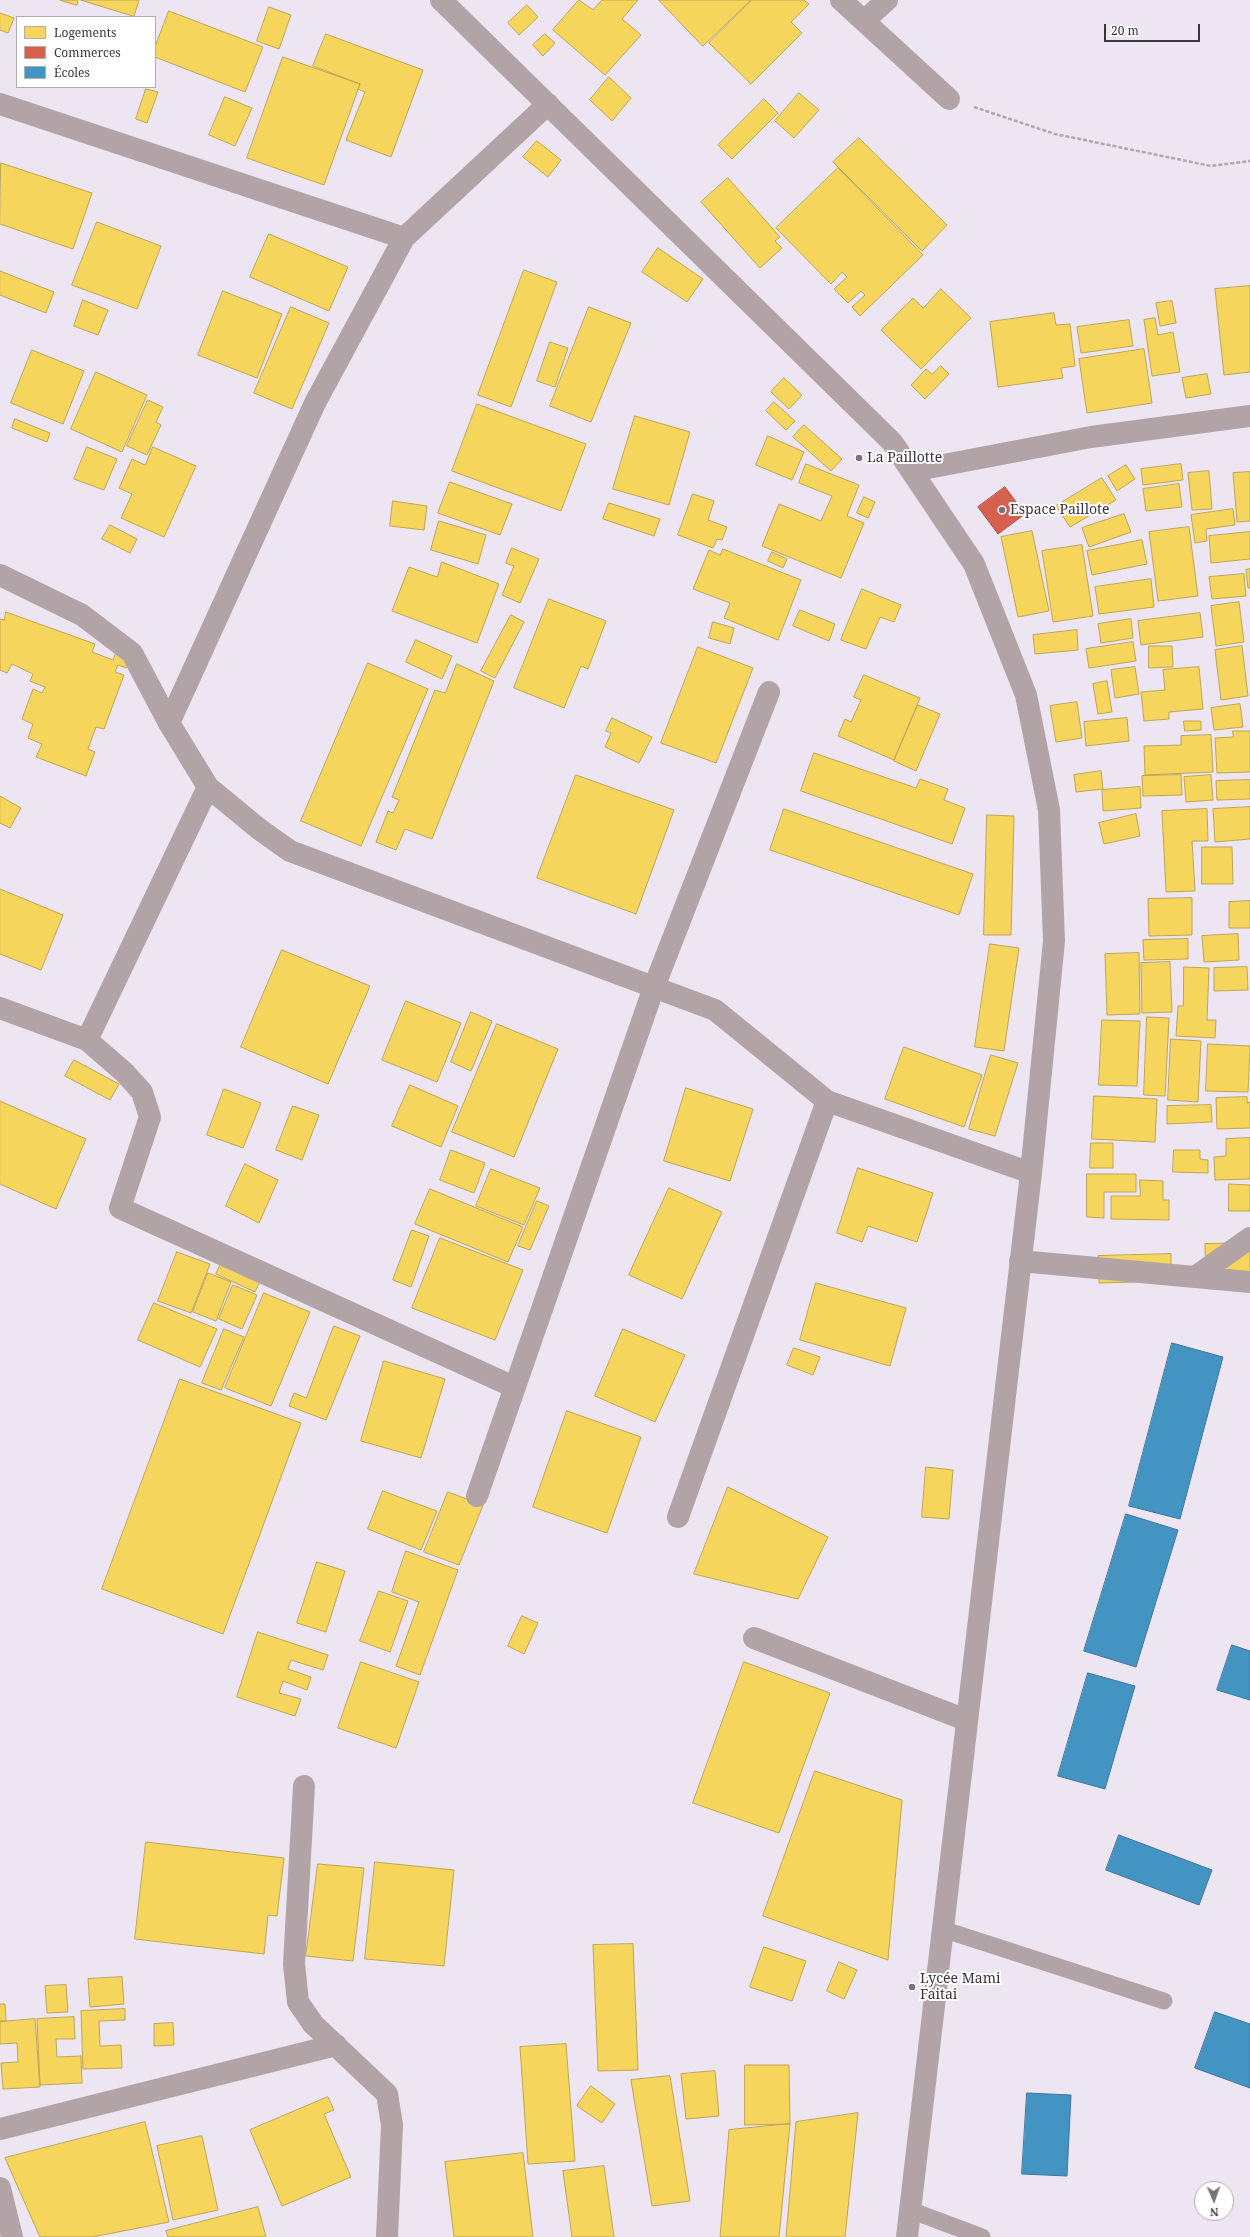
<!DOCTYPE html>
<html>
<head>
<meta charset="utf-8">
<style>
	body { margin:0 }
	#map { position:relative; width:1250px; height:2237px; overflow:hidden; background:#ede5f1; font-family:"Noto Serif",serif }
	canvas { display:block }
	.legend { position:absolute; left:16px; top:16px; width:140px; height:72px; box-sizing:border-box; background:#fff; border:1px solid #b0aeb1; margin:0; padding:5px 7px; list-style:none; font-size:12px; color:#3a343c }
	.legend li { display:flex; align-items:center; gap:8px; height:20px }
	.legend b { width:20px; border:1px solid #b0aeb1 }
	.north { position:absolute; left:1194px; top:2181px; width:40px; height:40px; box-sizing:border-box; background:#fff; border:1px solid #b0aeb1; border-radius:50%; rotate:178deg; font-size:11px; font-weight:700; line-height:16px; text-align:center; color:#3a343c }
	.north::after { content:''; display:block; margin:auto; width:14px; height:18px; background:#79727b; clip-path:polygon(50% 0,100% 100%,50% 72%,0 100%) }
	.scale { position:absolute; left:1104px; top:24px; width:96px; height:18px; box-sizing:border-box; border:2px solid #3a343c; border-top:0; padding-left:5px; font-size:12px; line-height:14px; white-space:nowrap; color:#3a343c; -webkit-text-stroke:3px #fff; paint-order:stroke }
</style>
</head>
<body>
<div id="map">
<canvas width="1250" height="2237"></canvas>
<ul class="legend">
<li><b style="height:11px;background:#f6d55c"></b>Logements</li>
<li><b style="height:11px;background:#d6604d"></b>Commerces</li>
<li><b style="height:11px;background:#4393c3"></b>Écoles</li>
</ul>
<div class="north">N</div>
<div class="scale">20 m</div>
</div>
<script>
const c = document.querySelector('canvas').getContext('2d');
c.lineJoin = 'round';
function fillPath(path, color) {
  c.fillStyle = color;
  c.fill(path, 'evenodd');
}
function strokePath(path, color, width, dash) {
  c.strokeStyle = color;
  c.lineWidth = width;
  c.lineCap = dash ? 'butt' : 'round';
  c.setLineDash(dash || []);
  c.stroke(path);
}
function drawText(font, color, halo, rows, align = 'center') {
  c.font = font + ' "Noto Serif",serif';
  c.lineWidth = 4;
  c.setLineDash([]);
  c.textBaseline = 'middle';
  c.strokeStyle = halo;
  c.fillStyle = color;
  for (const [text, x, y, turn = 0] of rows) {
    c.save();
    c.translate(x, y);
    c.rotate((+turn || 0) * Math.PI / 180);
    c.textAlign = isNaN(turn) ? turn : align;
    if (halo) c.strokeText(text, 0, 0);
    c.fillText(text, 0, 0);
    c.restore();
  }
}
const homes = new Path2D(`
	M 60,0 L 78,0 L 77,5 Z
	M 81,0 L 139,0 L 134,16 Z
	M 579,0 L 593,10 L 602,0 L 638,0 L 622,19 L 641,35 L 605,75 L 553,30 Z
	M 659,0 L 751,0 L 703,46 Z
	M 752,0 L 804,0 L 809,4 L 791,22 L 802,33 L 751,84 L 709,43 Z
	M 527,5 L 538,17 L 519,35 L 508,23 Z
	M 269,7 L 291,15 L 279,49 L 257,41 Z
	M 169,11 L 263,47 L 245,92 L 155,57 L 155,47 Z
	M 0,13 L 14,18 L 8,33 L 0,30 Z
	M 326,34 L 423,70 L 391,157 L 346,140 L 365,92 L 358,89 L 360,84 L 313,66 Z
	M 545,34 L 555,43 L 543,56 L 533,45 Z
	M 283,57 L 360,84 L 324,185 L 247,158 Z
	M 609,77 L 631,98 L 612,121 L 590,100 Z
	M 146,89 L 158,92 L 147,123 L 136,119 Z
	M 799,93 L 819,110 L 794,138 L 775,121 Z
	M 225,97 L 252,108 L 235,146 L 209,135 Z
	M 764,99 L 778,113 L 732,159 L 718,145 Z
	M 859,138 L 947,225 L 922,251 L 833,162 Z
	M 537,141 L 561,160 L 548,177 L 523,157 Z
	M 1,163 L 92,193 L 73,249 L 0,224 Z
	M 838,168 L 923,255 L 860,316 L 852,307 L 865,295 L 861,291 L 848,303 L 834,289 L 847,277 L 842,272 L 831,284 L 776,228 Z
	M 728,178 L 780,237 L 775,241 L 782,248 L 760,268 L 701,202 Z
	M 97,222 L 161,246 L 137,309 L 72,285 Z
	M 269,234 L 348,267 L 329,311 L 250,277 Z
	M 658,248 L 703,279 L 687,302 L 642,272 Z
	M 524,270 L 557,282 L 511,407 L 478,395 Z
	M 0,271 L 54,292 L 46,313 L 0,295 Z
	M 1250,286 L 1250,372 L 1224,375 L 1215,289 Z
	M 941,289 L 971,318 L 921,369 L 881,330 L 913,298 L 923,308 Z
	M 223,291 L 282,314 L 257,378 L 198,355 Z
	M 83,300 L 108,310 L 98,335 L 74,326 Z
	M 1172,301 L 1176,323 L 1160,326 L 1156,303 Z
	M 291,307 L 329,323 L 292,409 L 254,393 Z
	M 589,307 L 631,323 L 591,422 L 550,406 Z
	M 1054,313 L 1056,325 L 1070,324 L 1075,366 L 1061,368 L 1063,378 L 998,387 L 990,322 Z
	M 1155,318 L 1158,335 L 1173,332 L 1180,372 L 1152,376 L 1144,320 Z
	M 1129,320 L 1133,346 L 1081,353 L 1077,327 Z
	M 550,342 L 568,348 L 555,387 L 537,381 Z
	M 1144,349 L 1152,403 L 1087,413 L 1079,359 Z
	M 32,350 L 84,371 L 63,424 L 11,403 Z
	M 941,366 L 949,374 L 925,399 L 911,385 L 926,369 L 932,374 Z
	M 96,372 L 147,395 L 122,452 L 71,429 Z
	M 1207,374 L 1211,394 L 1186,398 L 1182,378 Z
	M 784,378 L 802,395 L 789,409 L 771,392 Z
	M 148,400 L 163,407 L 156,422 L 161,425 L 147,455 L 127,446 Z
	M 774,402 L 795,421 L 786,430 L 766,411 Z
	M 477,404 L 586,444 L 561,511 L 452,471 Z
	M 635,416 L 690,432 L 669,505 L 613,489 Z
	M 15,419 L 50,433 L 47,442 L 12,428 Z
	M 804,425 L 842,459 L 831,471 L 793,437 Z
	M 768,436 L 804,452 L 792,480 L 756,465 Z
	M 87,447 L 117,459 L 104,490 L 74,479 Z
	M 153,447 L 196,466 L 164,537 L 121,518 L 132,494 L 119,488 L 132,459 L 145,465 Z
	M 806,464 L 859,485 L 847,516 L 864,523 L 841,578 L 762,546 L 779,504 L 821,521 L 832,496 L 799,483 Z
	M 1181,464 L 1183,480 L 1143,485 L 1141,469 Z
	M 1126,465 L 1135,479 L 1117,491 L 1108,476 Z
	M 1209,471 L 1212,509 L 1192,510 L 1188,473 Z
	M 1250,472 L 1250,521 L 1237,522 L 1233,473 Z
	M 1102,478 L 1116,500 L 1070,527 L 1056,506 Z
	M 450,482 L 512,504 L 500,535 L 438,513 Z
	M 1179,484 L 1182,507 L 1146,511 L 1143,489 Z
	M 693,494 L 714,501 L 708,520 L 727,527 L 722,540 L 717,539 L 713,548 L 678,535 Z
	M 864,497 L 875,502 L 868,518 L 857,513 Z
	M 393,501 L 427,506 L 424,530 L 390,526 Z
	M 609,503 L 660,519 L 654,536 L 603,519 Z
	M 1233,509 L 1235,525 L 1206,529 L 1207,541 L 1195,543 L 1191,515 Z
	M 1124,514 L 1131,532 L 1089,547 L 1082,528 Z
	M 439,521 L 486,535 L 478,564 L 431,550 Z
	M 110,525 L 137,539 L 130,553 L 102,539 Z
	M 1189,527 L 1198,596 L 1158,601 L 1149,532 Z
	M 1032,531 L 1049,611 L 1018,617 L 1001,537 Z
	M 1250,532 L 1250,559 L 1211,563 L 1209,536 Z
	M 1142,540 L 1147,564 L 1092,575 L 1087,551 Z
	M 1082,545 L 1093,616 L 1053,622 L 1042,551 Z
	M 512,548 L 539,559 L 520,603 L 502,595 L 514,566 L 506,563 Z
	M 723,549 L 801,580 L 778,640 L 724,618 L 730,603 L 693,589 L 709,550 L 720,555 Z
	M 772,552 L 787,559 L 783,568 L 768,561 Z
	M 442,562 L 499,584 L 477,643 L 392,611 L 409,567 L 437,577 Z
	M 1250,569 L 1250,588 L 1248,588 L 1246,570 Z
	M 1244,574 L 1246,596 L 1212,599 L 1209,577 Z
	M 1151,579 L 1154,607 L 1099,614 L 1095,587 Z
	M 862,589 L 901,605 L 894,622 L 880,617 L 866,649 L 841,640 Z
	M 549,599 L 606,621 L 588,669 L 581,666 L 564,708 L 514,688 Z
	M 1239,602 L 1244,642 L 1216,646 L 1211,606 Z
	M 800,610 L 835,624 L 829,641 L 793,626 Z
	M 6,612 L 95,644 L 92,652 L 113,660 L 116,652 L 130,657 L 126,668 L 118,665 L 115,672 L 124,675 L 104,729 L 96,727 L 88,749 L 95,752 L 86,776 L 36,757 L 42,744 L 28,738 L 33,724 L 22,719 L 33,689 L 42,693 L 45,687 L 30,681 L 33,674 L 12,664 L 7,673 L 0,670 L 0,619 L 4,620 Z
	M 1200,613 L 1203,637 L 1141,645 L 1138,621 Z
	M 511,615 L 524,622 L 495,678 L 481,671 Z
	M 1131,619 L 1133,638 L 1101,643 L 1098,624 Z
	M 713,622 L 734,628 L 730,644 L 709,638 Z
	M 1077,630 L 1078,650 L 1035,654 L 1033,635 Z
	M 416,640 L 452,656 L 442,679 L 406,662 Z
	M 1133,642 L 1136,661 L 1089,668 L 1086,649 Z
	M 1149,646 L 1172,646 L 1173,667 L 1149,668 Z
	M 1242,646 L 1248,696 L 1221,700 L 1215,650 Z
	M 698,647 L 753,668 L 716,763 L 661,743 Z
	M 368,663 L 428,689 L 361,846 L 301,821 Z
	M 457,664 L 494,681 L 432,839 L 405,829 L 396,850 L 376,842 L 388,811 L 393,813 L 399,800 L 392,797 L 435,690 L 445,693 Z
	M 1135,667 L 1139,694 L 1115,698 L 1111,670 Z
	M 1199,667 L 1203,709 L 1169,712 L 1169,719 L 1144,721 L 1141,692 L 1165,690 L 1163,670 Z
	M 864,675 L 920,698 L 894,760 L 838,736 L 845,719 L 851,722 L 861,700 L 854,697 Z
	M 1107,681 L 1112,712 L 1098,714 L 1093,684 Z
	M 1077,702 L 1082,738 L 1056,742 L 1050,706 Z
	M 1240,704 L 1243,727 L 1214,730 L 1211,708 Z
	M 918,705 L 940,714 L 916,771 L 894,761 Z
	M 612,718 L 652,737 L 639,763 L 605,747 L 611,733 L 606,731 Z
	M 1127,718 L 1129,741 L 1086,746 L 1084,722 Z
	M 1184,721 L 1201,721 L 1201,730 L 1185,731 Z
	M 1233,731 L 1250,731 L 1250,772 L 1217,773 L 1215,738 L 1233,737 Z
	M 1211,735 L 1213,772 L 1145,775 L 1144,746 L 1181,745 L 1181,736 Z
	M 814,753 L 916,788 L 920,779 L 948,789 L 944,800 L 965,808 L 952,844 L 801,791 Z
	M 1101,771 L 1103,789 L 1076,792 L 1074,775 Z
	M 576,775 L 674,810 L 636,914 L 537,878 Z
	M 1181,775 L 1182,795 L 1143,796 L 1142,776 Z
	M 1211,775 L 1213,800 L 1186,802 L 1184,777 Z
	M 1250,780 L 1250,799 L 1217,800 L 1216,781 Z
	M 1140,787 L 1141,808 L 1103,811 L 1102,790 Z
	M 0,796 L 21,808 L 10,828 L 0,823 Z
	M 1250,807 L 1250,839 L 1215,842 L 1213,809 Z
	M 784,809 L 973,874 L 959,915 L 770,850 Z
	M 1207,809 L 1208,841 L 1192,841 L 1195,891 L 1166,892 L 1162,811 Z
	M 1136,814 L 1140,836 L 1104,844 L 1099,823 Z
	M 987,815 L 1014,816 L 1011,935 L 984,935 Z
	M 1202,847 L 1232,847 L 1233,884 L 1202,884 Z
	M 0,889 L 63,915 L 41,970 L 0,954 Z
	M 1192,898 L 1192,935 L 1149,936 L 1148,899 Z
	M 1250,901 L 1250,928 L 1229,928 L 1229,902 Z
	M 1238,934 L 1239,960 L 1204,962 L 1202,936 Z
	M 1188,939 L 1188,959 L 1144,960 L 1143,940 Z
	M 990,944 L 1019,948 L 1004,1051 L 975,1047 Z
	M 282,950 L 370,986 L 328,1084 L 241,1047 Z
	M 1139,953 L 1140,1014 L 1107,1015 L 1105,954 Z
	M 1170,962 L 1172,1012 L 1142,1013 L 1141,963 Z
	M 1184,967 L 1209,968 L 1207,1020 L 1216,1020 L 1215,1038 L 1176,1036 L 1178,1006 L 1183,1006 Z
	M 1247,967 L 1248,990 L 1214,991 L 1214,968 Z
	M 406,1001 L 461,1023 L 437,1082 L 382,1060 Z
	M 471,1012 L 492,1021 L 471,1071 L 451,1062 Z
	M 1147,1017 L 1169,1018 L 1165,1096 L 1144,1095 Z
	M 1102,1020 L 1140,1021 L 1137,1086 L 1099,1085 Z
	M 497,1024 L 558,1049 L 514,1157 L 452,1132 Z
	M 1171,1039 L 1201,1041 L 1198,1102 L 1168,1100 Z
	M 1208,1044 L 1250,1046 L 1248,1092 L 1206,1091 Z
	M 904,1047 L 982,1075 L 964,1127 L 885,1099 Z
	M 991,1055 L 1018,1063 L 995,1136 L 969,1129 Z
	M 74,1060 L 119,1084 L 110,1100 L 65,1076 Z
	M 410,1085 L 458,1106 L 441,1147 L 392,1126 Z
	M 686,1088 L 753,1109 L 730,1181 L 664,1161 Z
	M 224,1089 L 261,1103 L 243,1148 L 207,1135 Z
	M 1094,1096 L 1157,1099 L 1155,1142 L 1092,1139 Z
	M 1247,1097 L 1247,1103 L 1250,1102 L 1250,1128 L 1217,1129 L 1216,1098 Z
	M 0,1101 L 86,1139 L 56,1209 L 0,1184 Z
	M 1211,1105 L 1212,1122 L 1167,1124 L 1167,1106 Z
	M 293,1106 L 319,1115 L 302,1160 L 276,1150 Z
	M 1250,1138 L 1250,1179 L 1215,1180 L 1214,1157 L 1226,1156 L 1226,1139 Z
	M 1091,1143 L 1113,1143 L 1113,1168 L 1090,1168 Z
	M 451,1150 L 485,1163 L 474,1193 L 440,1180 Z
	M 1174,1150 L 1200,1150 L 1200,1159 L 1208,1160 L 1208,1173 L 1173,1172 Z
	M 245,1164 L 278,1180 L 259,1223 L 226,1206 Z
	M 858,1168 L 933,1193 L 917,1242 L 868,1226 L 862,1242 L 837,1233 Z
	M 491,1169 L 540,1188 L 524,1225 L 476,1206 Z
	M 1087,1174 L 1136,1174 L 1136,1192 L 1104,1192 L 1104,1218 L 1087,1217 Z
	M 1140,1180 L 1163,1181 L 1163,1200 L 1169,1200 L 1169,1220 L 1111,1219 L 1111,1196 L 1140,1196 Z
	M 1229,1184 L 1250,1185 L 1250,1211 L 1229,1211 Z
	M 669,1188 L 722,1212 L 682,1299 L 629,1275 Z
	M 430,1189 L 523,1227 L 508,1262 L 415,1224 Z
	M 537,1201 L 549,1206 L 530,1250 L 518,1246 Z
	M 412,1230 L 429,1236 L 411,1287 L 393,1280 Z
	M 440,1238 L 523,1270 L 495,1340 L 412,1308 Z
	M 1250,1243 L 1250,1282 L 1206,1283 L 1205,1244 Z
	M 177,1252 L 210,1264 L 191,1313 L 158,1301 Z
	M 1171,1254 L 1171,1281 L 1099,1283 L 1098,1256 Z
	M 223,1260 L 262,1277 L 255,1292 L 216,1274 Z
	M 208,1273 L 231,1282 L 216,1321 L 193,1312 Z
	M 816,1283 L 906,1308 L 890,1366 L 800,1340 Z
	M 233,1285 L 257,1295 L 242,1329 L 219,1319 Z
	M 264,1293 L 310,1312 L 271,1406 L 225,1388 Z
	M 154,1303 L 217,1329 L 200,1367 L 138,1340 Z
	M 334,1326 L 360,1336 L 326,1420 L 289,1406 L 294,1393 L 306,1398 Z
	M 224,1329 L 244,1337 L 221,1390 L 202,1383 Z
	M 623,1329 L 685,1355 L 655,1422 L 595,1396 Z
	M 794,1348 L 820,1357 L 813,1375 L 787,1365 Z
	M 384,1361 L 445,1379 L 421,1458 L 361,1441 Z
	M 180,1379 L 301,1423 L 223,1634 L 102,1589 Z
	M 567,1411 L 641,1437 L 607,1533 L 533,1507 Z
	M 926,1467 L 953,1470 L 949,1519 L 922,1517 Z
	M 728,1487 L 828,1537 L 798,1599 L 694,1574 Z
	M 383,1491 L 437,1511 L 421,1550 L 368,1529 Z
	M 448,1492 L 483,1505 L 459,1565 L 424,1552 Z
	M 406,1551 L 458,1570 L 420,1675 L 396,1666 L 419,1602 L 392,1592 Z
	M 317,1562 L 345,1571 L 326,1632 L 297,1623 Z
	M 379,1591 L 408,1601 L 390,1652 L 360,1641 Z
	M 522,1616 L 538,1623 L 524,1654 L 508,1646 Z
	M 258,1632 L 328,1655 L 323,1670 L 291,1660 L 288,1669 L 311,1677 L 307,1690 L 283,1681 L 279,1693 L 301,1699 L 295,1716 L 237,1697 Z
	M 361,1662 L 419,1682 L 396,1748 L 338,1728 Z
	M 744,1662 L 830,1693 L 779,1833 L 693,1803 Z
	M 815,1771 L 902,1800 L 888,1960 L 763,1916 Z
	M 146,1842 L 284,1858 L 277,1916 L 268,1915 L 264,1954 L 135,1939 Z
	M 375,1862 L 454,1870 L 444,1966 L 365,1959 Z
	M 318,1864 L 364,1868 L 353,1961 L 306,1956 Z
	M 633,1944 L 638,2070 L 598,2071 L 593,1945 Z
	M 764,1947 L 806,1961 L 792,2001 L 750,1987 Z
	M 839,1962 L 857,1970 L 844,1999 L 827,1991 Z
	M 122,1977 L 124,2004 L 90,2007 L 88,1979 Z
	M 66,1985 L 68,2012 L 47,2013 L 45,1986 Z
	M 0,2004 L 5,2004 L 6,2021 L 0,2021 Z
	M 125,2009 L 125,2020 L 99,2021 L 100,2046 L 121,2045 L 122,2068 L 83,2069 L 81,2011 Z
	M 74,2017 L 75,2039 L 56,2039 L 57,2057 L 81,2056 L 82,2083 L 40,2085 L 37,2019 Z
	M 35,2019 L 40,2087 L 3,2089 L 1,2063 L 18,2062 L 17,2043 L 0,2044 L 0,2022 Z
	M 173,2023 L 174,2045 L 154,2046 L 154,2024 Z
	M 566,2044 L 575,2161 L 528,2164 L 520,2047 Z
	M 745,2065 L 789,2065 L 790,2124 L 745,2125 Z
	M 715,2071 L 719,2116 L 686,2119 L 681,2074 Z
	M 670,2076 L 690,2201 L 652,2206 L 631,2080 Z
	M 591,2086 L 615,2104 L 602,2123 L 577,2106 Z
	M 328,2097 L 334,2110 L 324,2114 L 351,2177 L 282,2206 L 250,2130 Z
	M 858,2113 L 845,2237 L 786,2237 L 796,2122 Z
	M 145,2122 L 169,2222 L 92,2237 L 40,2237 L 5,2158 Z
	M 790,2124 L 779,2237 L 720,2237 L 729,2130 Z
	M 202,2136 L 218,2210 L 173,2220 L 157,2146 Z
	M 523,2153 L 533,2237 L 454,2237 L 445,2162 Z
	M 604,2166 L 614,2237 L 572,2237 L 563,2171 Z
	M 258,2207 L 266,2237 L 168,2237 L 166,2231 Z`);
fillPath(homes, '#f6d55c');
strokePath(homes, '#bea552', 1);
const shops = new Path2D(`
	M 1005,487 L 1025,514 L 998,534 L 978,507 Z`);
fillPath(shops, '#d6604d');
strokePath(shops, '#a75348', 1);
const schools = new Path2D(`
	M 1172,1343 L 1223,1357 L 1180,1519 L 1129,1506 Z
	M 1126,1514 L 1178,1530 L 1136,1667 L 1084,1651 Z
	M 1232,1645 L 1250,1651 L 1250,1700 L 1217,1690 Z
	M 1088,1673 L 1135,1686 L 1105,1789 L 1058,1776 Z
	M 1119,1835 L 1212,1870 L 1199,1905 L 1106,1870 Z
	M 1215,2012 L 1250,2024 L 1250,2088 L 1195,2068 Z
	M 1027,2093 L 1071,2095 L 1067,2176 L 1022,2174 Z`);
fillPath(schools, '#4393c3');
strokePath(schools, '#40769a', 1);
strokePath(new Path2D(`
	M 974,107 L 1055,134 L 1211,166 L 1250,161`), '#b1a8ab', 2.5, [4, 2]);
strokePath(new Path2D(`
	M 942,1929 L 1164,2001
	M 910,2210 L 982,2237`), '#b2a4a6', 17);
strokePath(new Path2D(`
	M 441,0 L 892,442 L 974,564 L 1026,695 L 1049,810 L 1054,941 L 1031,1173 L 907,2237
	M 841,0 L 949,99
	M 864,21 L 887,0
	M 0,104 L 404,238
	M 912,471 L 1091,437 L 1250,416
	M 0,575 L 82,615 L 132,653 L 169,723 L 208,787 L 259,829 L 290,851 L 715,1010 L 827,1101 L 1031,1173
	M 169,723 L 315,403 L 404,238 L 548,104
	M 0,1008 L 87,1040 L 125,1073 L 142,1092 L 150,1117 L 120,1208 L 514,1387
	M 87,1040 L 208,787
	M 1020,1261 L 1250,1282
	M 1195,1277 L 1250,1238
	M 477,1496 L 654,987 L 769,692
	M 678,1517 L 827,1101
	M 754,1638 L 966,1720
	M 304,1786 L 294,1964 L 298,2002 L 313,2024 L 387,2094 L 392,2125 L 387,2237
	M 0,2129 L 336,2045
	M 0,2188 L 12,2237`), '#b2a4a6', 22);
for (const [x, y, r, color] of [
	[859,458,4,"#79727b"],
	[1002,510,4,"#79727b"],
	[912,1987,4,"#79727b"]
]) {
  const dot = new Path2D();
  dot.arc(x, y, r, 0, 2 * Math.PI);
  c.fillStyle = color;
  c.fill(dot);
  strokePath(dot, '#fff', 1.5);
}
drawText('14px', '#3a343c', '#fff', [
	["La Paillotte",867,458],
	["Espace Paillote",1010,510],
	["Lycée Mami",920,1979],
	["Faitai",920,1995]
], 'left');
</script>
</body>
</html>
